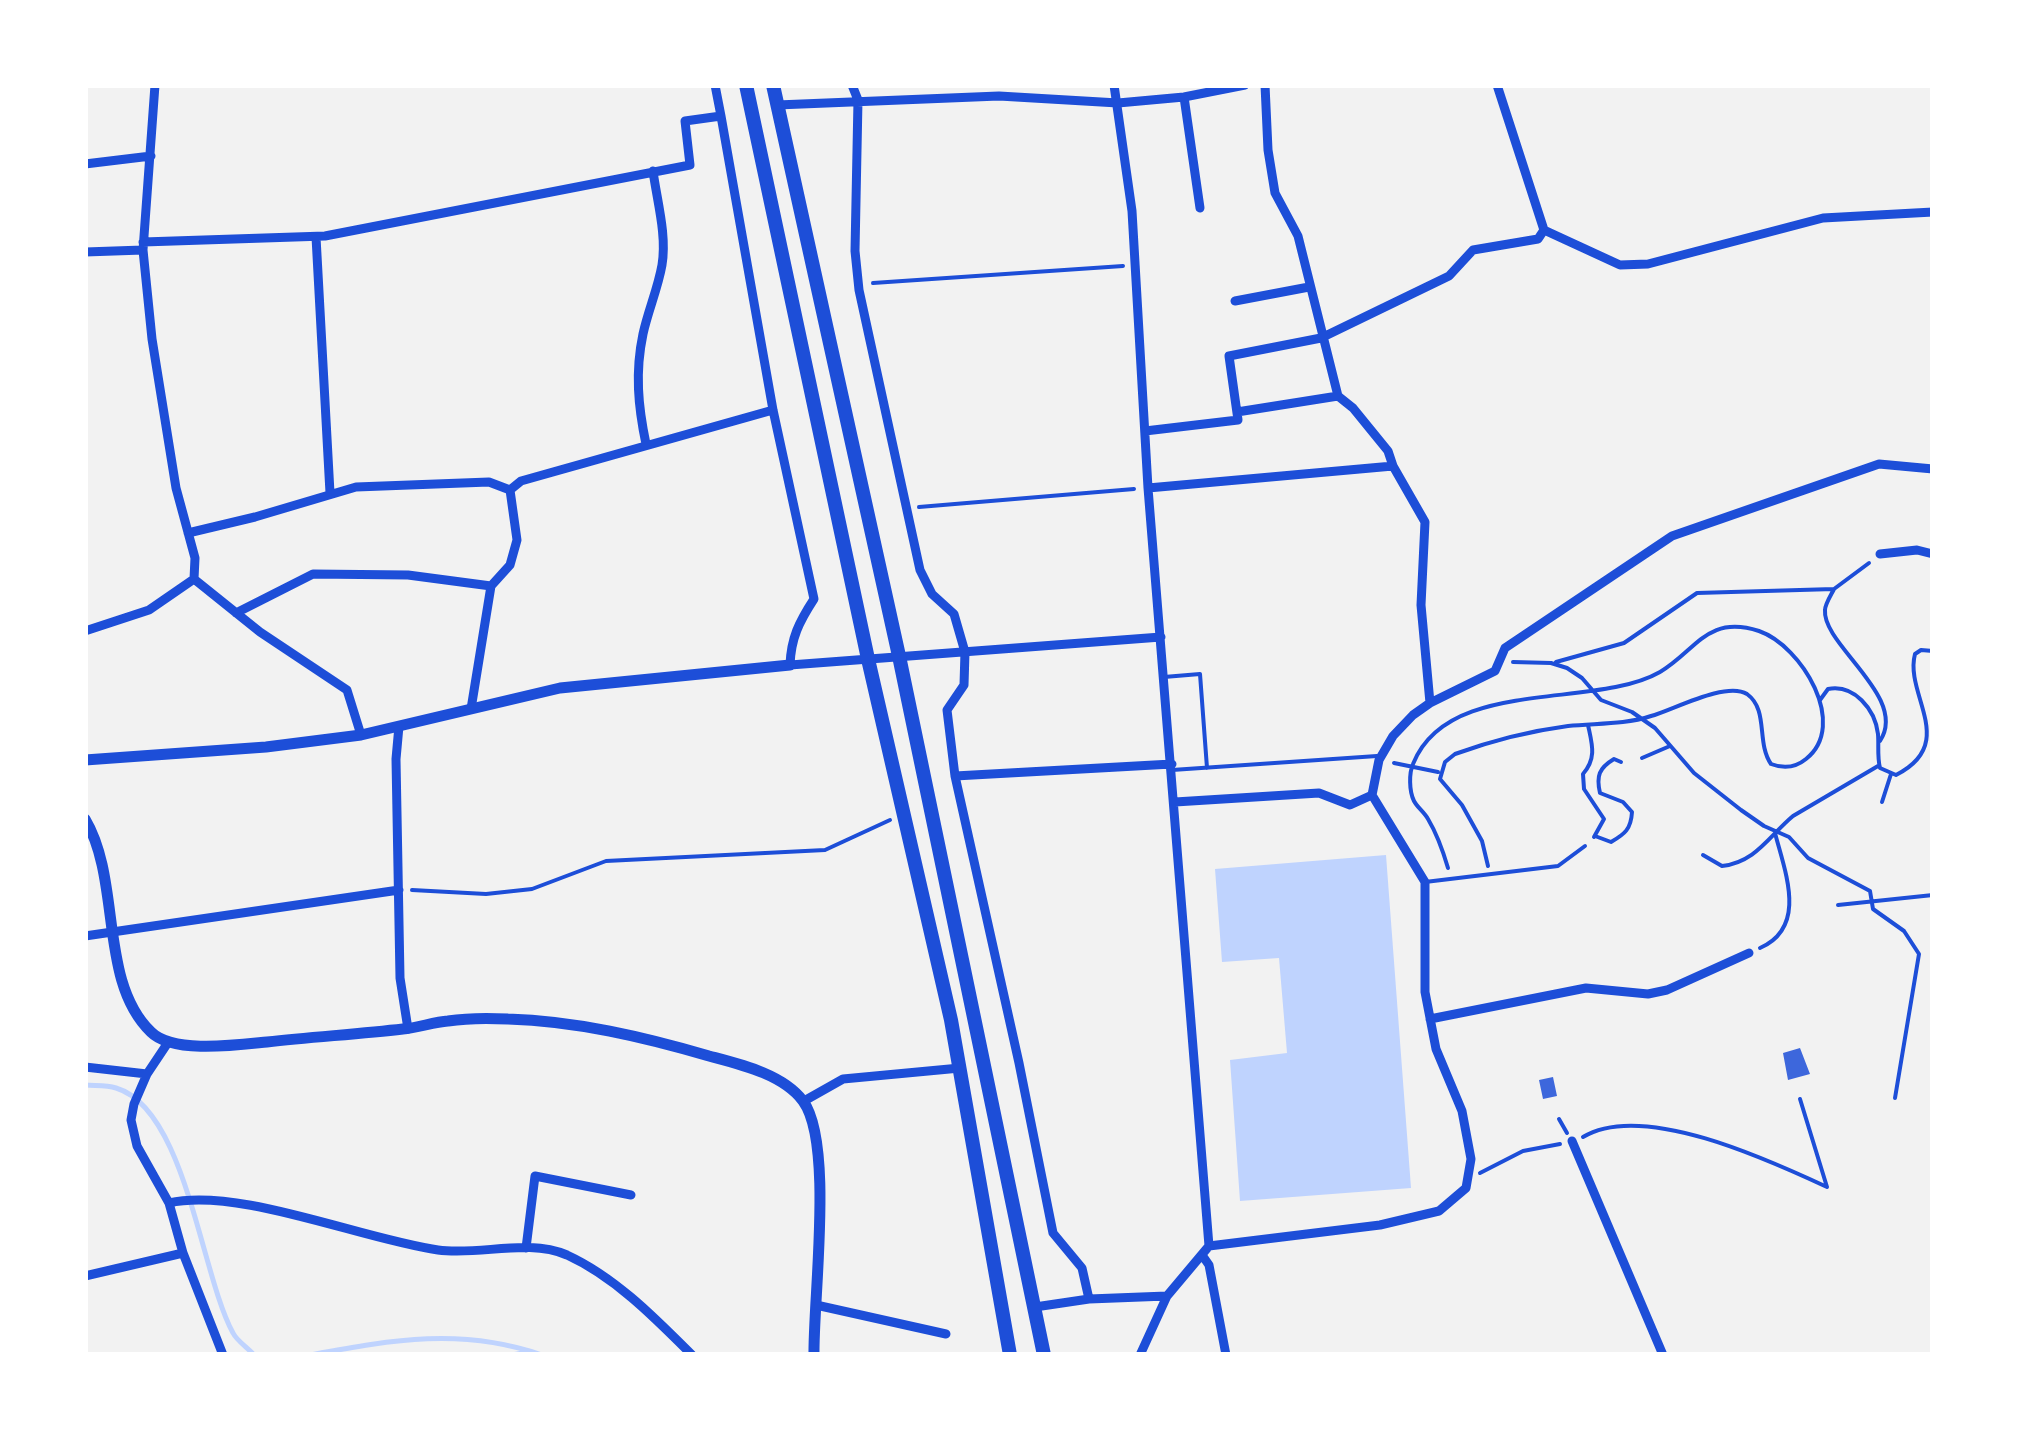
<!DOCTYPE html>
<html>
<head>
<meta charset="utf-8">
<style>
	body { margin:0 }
	#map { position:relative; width:2018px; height:1440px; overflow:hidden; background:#f2f2f2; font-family:Mulish,sans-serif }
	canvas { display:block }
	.frame { position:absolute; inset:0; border:88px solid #fff; pointer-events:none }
</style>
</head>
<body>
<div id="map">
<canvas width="2018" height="1440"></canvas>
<div class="frame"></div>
</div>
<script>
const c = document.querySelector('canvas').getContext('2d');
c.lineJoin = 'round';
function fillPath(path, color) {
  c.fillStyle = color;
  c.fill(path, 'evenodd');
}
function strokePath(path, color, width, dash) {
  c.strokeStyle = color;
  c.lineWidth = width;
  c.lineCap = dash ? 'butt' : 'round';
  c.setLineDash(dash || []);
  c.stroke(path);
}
fillPath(new Path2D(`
	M 1386,855 L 1411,1188 L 1240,1201 L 1230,1060 L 1287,1053 L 1279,958 L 1222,962 L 1215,869 Z`), '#bfd3fe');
strokePath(new Path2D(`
	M 85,1085 C 95,1086 106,1085 116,1088 C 186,1109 201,1275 233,1333 C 237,1341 248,1348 254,1355
	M 310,1355 C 392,1340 461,1327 542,1355
	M 512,1355 L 528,1352`), '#bfd3fe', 5);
fillPath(new Path2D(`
	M 1800,1048 L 1810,1074 L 1788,1080 L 1783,1053 Z
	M 1553,1077 L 1557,1096 L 1543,1099 L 1539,1080 Z`), '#3d67dc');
strokePath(new Path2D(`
	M 873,283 L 1123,266
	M 919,507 L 1134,489
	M 1834,589 C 1831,595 1825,604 1825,610 C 1822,645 1909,697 1880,741
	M 1513,662 L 1551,663 L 1567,668 L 1582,678 L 1601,700 L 1632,712 L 1655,728 L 1694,773 L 1741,810 L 1764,826 L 1789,837 L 1808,858 L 1870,891 L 1873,909 L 1904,931 L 1919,954 L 1895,1098
	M 1556,662 L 1624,643 L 1697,593 L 1834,589 L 1869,563
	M 1820,700 L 1828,689 C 1854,684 1875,709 1878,734 C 1879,746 1877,756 1880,768 L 1896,775 C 1959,743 1904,695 1915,654 L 1921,650 L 1933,651
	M 1588,725 C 1592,744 1597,758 1583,774 L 1584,789 L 1604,819 L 1594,837
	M 1642,758 L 1670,746
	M 1394,763 L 1438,772
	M 1882,802 L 1891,774
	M 1595,836 L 1611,842 C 1625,834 1631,829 1632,812 L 1623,802 L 1600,793 C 1596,776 1599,768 1614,759 L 1621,762
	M 1703,855 L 1722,866 C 1756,862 1769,836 1793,816 L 1878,766
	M 1448,868 C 1443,851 1437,834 1428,819 C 1424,812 1417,807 1414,801 C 1409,791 1409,773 1413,764 C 1448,676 1594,710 1660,672 C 1696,651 1707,614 1759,631 C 1802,646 1849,725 1806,759 C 1795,768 1784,769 1771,764 C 1756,742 1769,710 1747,694 C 1726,681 1673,710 1651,716 C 1624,725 1596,723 1568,726 C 1530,731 1491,741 1455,754 L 1445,762 L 1440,779 L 1462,805 L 1482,841 L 1488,866
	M 412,890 L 486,894 L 532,889 L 606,861 L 825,850 L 890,820
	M 1838,905 L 1933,895
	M 1760,948 C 1808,927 1785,872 1775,833
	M 1800,1099 L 1827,1187
	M 1559,1119 L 1567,1133
	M 1583,1137 C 1642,1101 1769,1160 1827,1187
	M 1480,1173 L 1523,1151 L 1560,1144`), '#1d4ed8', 4);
strokePath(new Path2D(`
	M 1164,677 L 1200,674 L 1207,768
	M 1172,770 L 1377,756
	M 1425,882 L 1558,866 L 1585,846`), '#1d4ed8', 4);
strokePath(new Path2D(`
	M 155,85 L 143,250 L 152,339 L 176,488 L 195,558 L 194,579 L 260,632 L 347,690 L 361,735
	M 852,85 L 858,100 L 855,251 L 859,290 L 920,570 L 932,594 L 954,614 L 965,652 L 964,685 L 947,710 L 955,776 L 1019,1063 L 1053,1233 L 1082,1268 L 1089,1299
	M 1114,85 L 1132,211 L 1148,488 L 1209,1246 L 1167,1296 L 1140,1355
	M 1265,85 L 1268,150 L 1275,193 L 1298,236 L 1338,396 L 1353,408 L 1388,451 L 1393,466 L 1425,522 L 1421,605 L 1430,703
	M 1497,85 L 1544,230
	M 1184,97 L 1200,208
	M 777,105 L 999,96 L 1118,103 L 1184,97 L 1245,85
	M 721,116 L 773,410 L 814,599 C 799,622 791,638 790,665 L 1161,637
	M 85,164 L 151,156
	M 316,237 L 330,493
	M 143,242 L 325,236 L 690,165 L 685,121 L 721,116 L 715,85
	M 85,252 L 143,250
	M 1235,301 L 1309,287
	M 1237,412 L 1338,396
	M 1145,431 L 1238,420 L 1229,356 L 1321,338 L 1449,276 L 1473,250 L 1538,239 L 1544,230 L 1620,265 L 1648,264 L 1823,218 L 1933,212
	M 646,444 C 638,406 635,372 643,334 C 648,311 658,288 662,265 C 667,235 657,201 653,171
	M 1148,488 L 1393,466
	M 188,533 L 255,517 L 356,487 L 489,482 L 510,490
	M 1880,554 L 1917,550 L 1933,554
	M 236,613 L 313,574 L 408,575 L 491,586
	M 85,631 L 149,610 L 194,579
	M 471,709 L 491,586 L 510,565 L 517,540 L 510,490 L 521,481 L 773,410
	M 399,726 L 396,759 L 400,978 L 408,1029
	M 955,776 L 1172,764
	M 1175,802 L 1319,793 L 1350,805 L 1372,795
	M 85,936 L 399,890
	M 1430,1019 L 1586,988 L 1648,994 L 1667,990 L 1749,953
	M 167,1044 L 147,1074 L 134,1104 L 131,1120 L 137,1146 L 169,1203 L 183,1253 L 223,1355
	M 85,1067 L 147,1074
	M 804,1101 L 843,1079 L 960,1068
	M 1572,1141 L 1663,1355
	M 169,1203 C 239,1187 361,1239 438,1250 C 480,1256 527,1238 567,1255 C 615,1277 655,1318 692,1355
	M 1209,1246 L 1380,1225 L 1439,1211 L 1466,1188 L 1471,1159 L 1462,1111 L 1436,1049 L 1425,992 L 1425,882 L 1372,795 L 1379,760 L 1393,736 L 1413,715 L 1430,703 L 1495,671 L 1505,648 L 1672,536 L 1879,464 L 1933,469
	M 526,1248 L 535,1176 L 631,1195
	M 1202,1255 L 1209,1265 L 1226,1355
	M 85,1276 L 183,1253
	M 816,1305 L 946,1334
	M 1035,1307 L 1089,1299 L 1167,1296`), '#1d4ed8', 9);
strokePath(new Path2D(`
	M 85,760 L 266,747 L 361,735 L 560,688 L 790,665
	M 85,819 C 122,881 98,981 151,1032 C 173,1054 237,1045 267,1042 C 313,1037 358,1034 403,1029 C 418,1028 433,1022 448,1021 C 467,1018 489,1018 508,1019 C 576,1021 644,1037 709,1056 C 739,1064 783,1074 803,1101 C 834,1143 813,1299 814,1355`), '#1d4ed8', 11);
strokePath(new Path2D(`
	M 746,85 L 868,659 L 951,1020 L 1010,1355
	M 773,85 L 899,656 L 1044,1355`), '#1d4ed8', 14);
</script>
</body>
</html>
